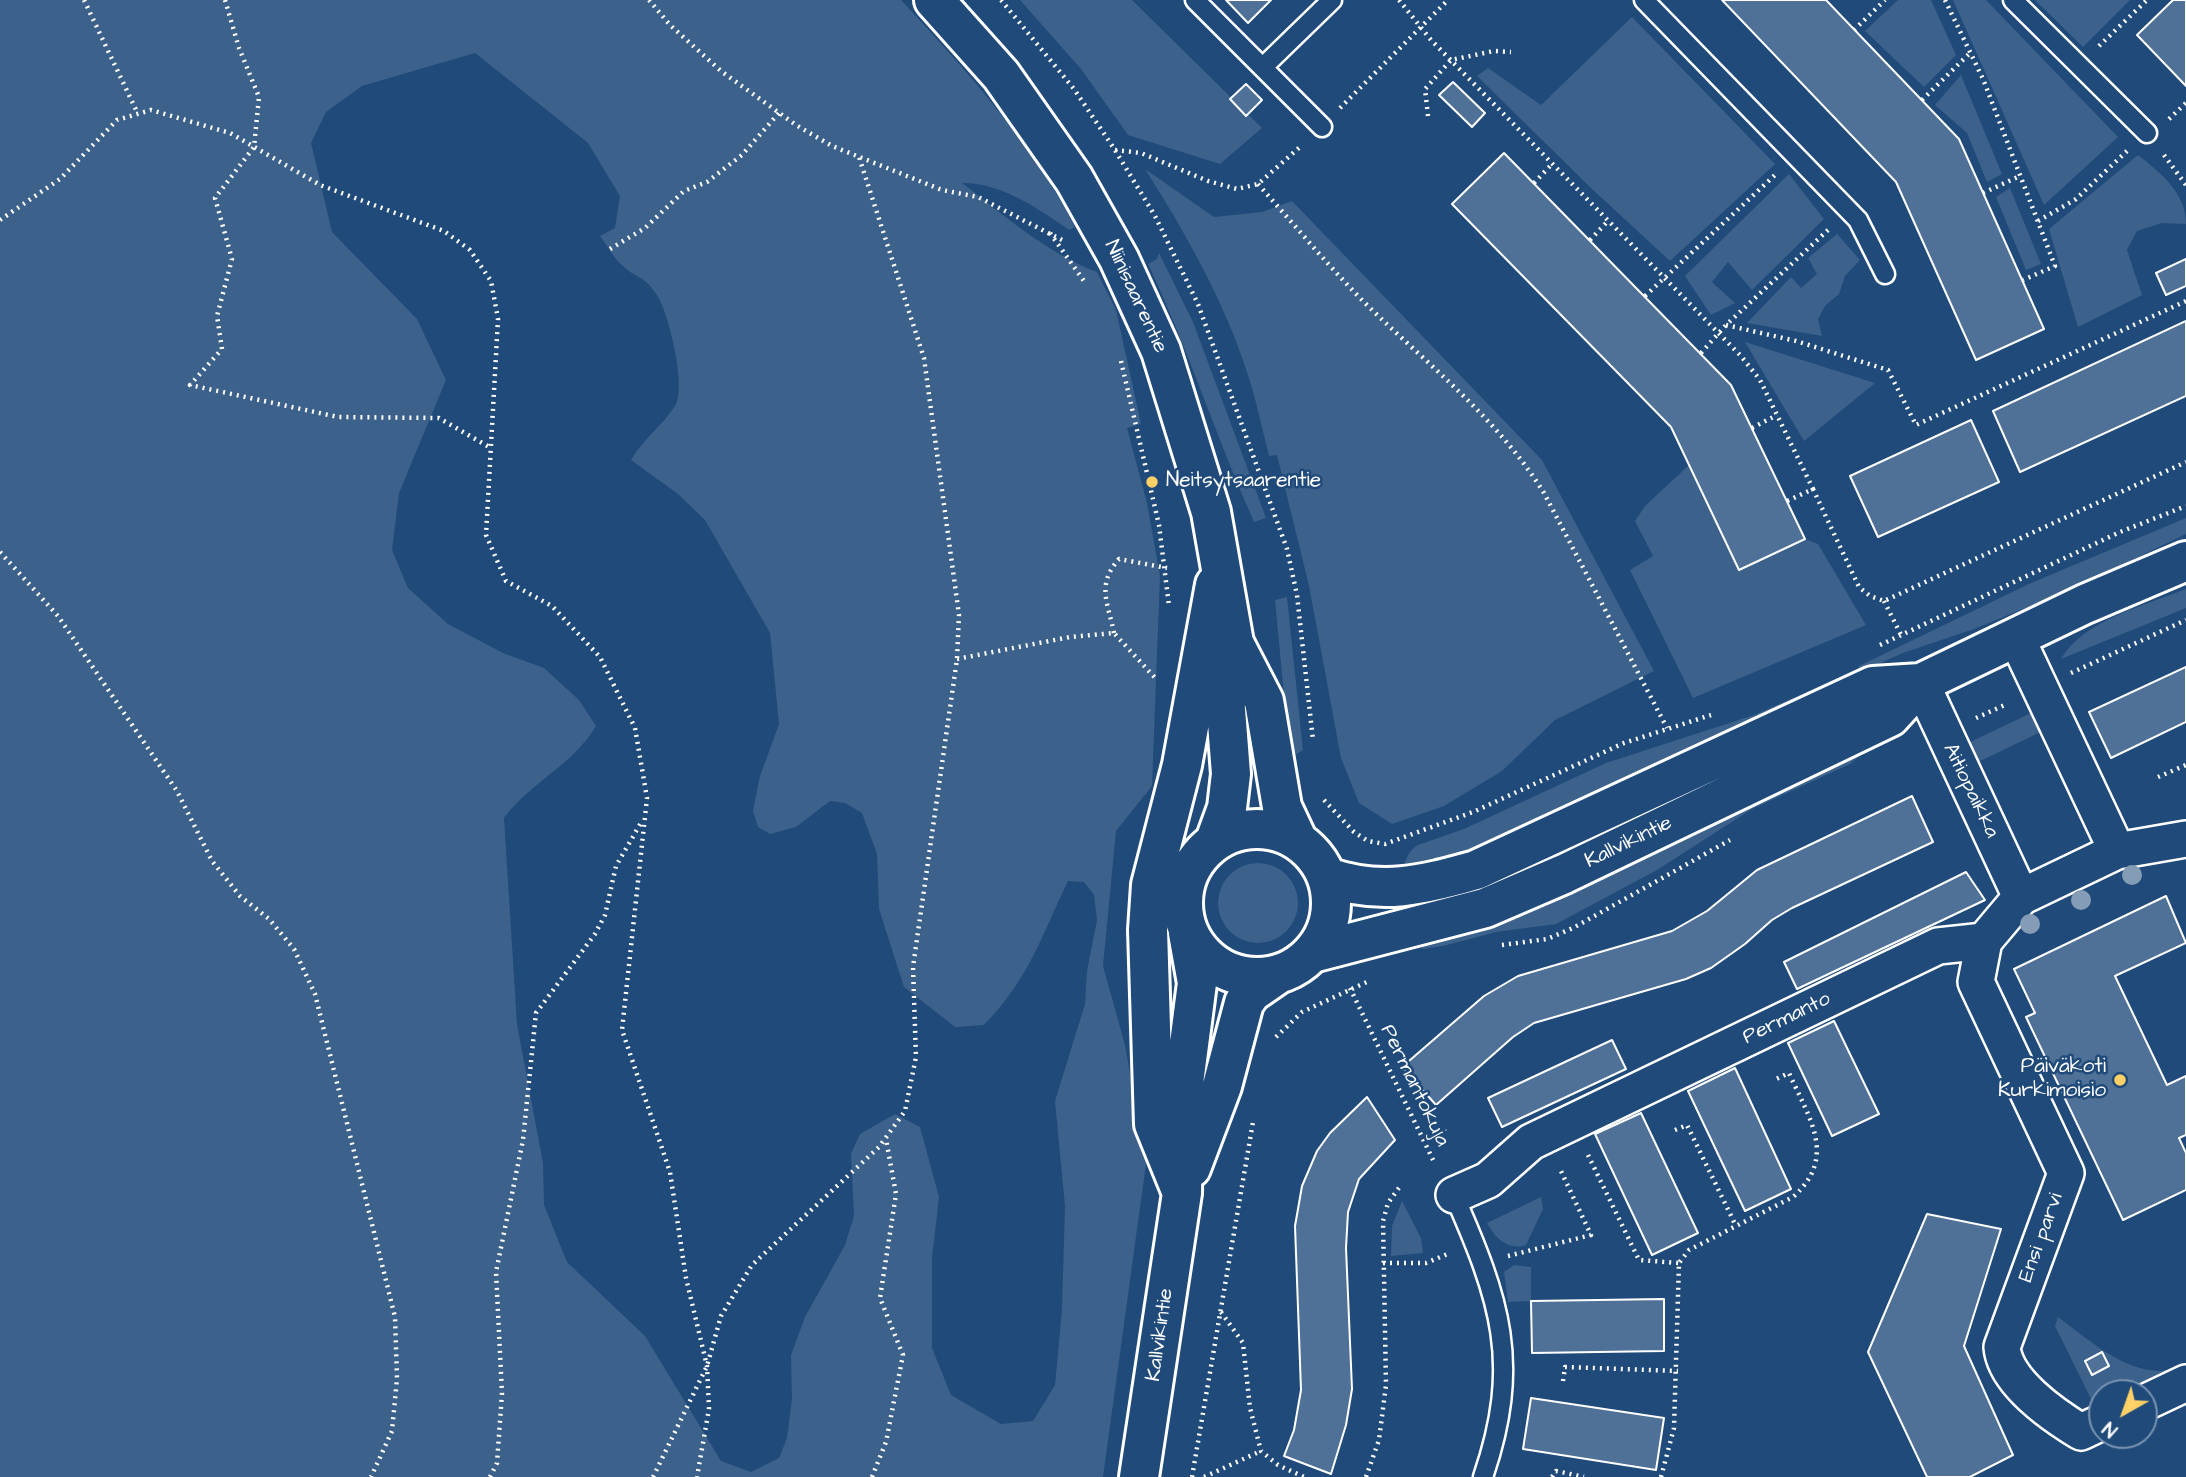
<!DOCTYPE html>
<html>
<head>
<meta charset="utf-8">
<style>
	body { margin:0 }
	#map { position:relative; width:2186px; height:1477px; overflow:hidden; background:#1f4a7a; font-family:"Architects Daughter",sans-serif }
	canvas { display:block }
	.north { position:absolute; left:2088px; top:1379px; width:70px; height:70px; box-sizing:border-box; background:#1f4a7a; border:2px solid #7992af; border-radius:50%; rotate:220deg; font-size:19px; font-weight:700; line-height:28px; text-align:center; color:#fff }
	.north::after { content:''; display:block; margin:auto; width:24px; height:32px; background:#ffd166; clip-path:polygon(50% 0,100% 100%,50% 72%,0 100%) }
</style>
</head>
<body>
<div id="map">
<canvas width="2186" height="1477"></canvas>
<div class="north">N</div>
</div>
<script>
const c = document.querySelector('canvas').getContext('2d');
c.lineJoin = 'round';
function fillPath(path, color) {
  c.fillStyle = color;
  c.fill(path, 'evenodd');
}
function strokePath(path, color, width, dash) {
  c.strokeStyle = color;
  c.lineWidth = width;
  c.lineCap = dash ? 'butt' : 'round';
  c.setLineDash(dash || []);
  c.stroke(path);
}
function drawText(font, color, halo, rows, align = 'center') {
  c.font = font + ' "Architects Daughter",sans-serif';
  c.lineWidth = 5;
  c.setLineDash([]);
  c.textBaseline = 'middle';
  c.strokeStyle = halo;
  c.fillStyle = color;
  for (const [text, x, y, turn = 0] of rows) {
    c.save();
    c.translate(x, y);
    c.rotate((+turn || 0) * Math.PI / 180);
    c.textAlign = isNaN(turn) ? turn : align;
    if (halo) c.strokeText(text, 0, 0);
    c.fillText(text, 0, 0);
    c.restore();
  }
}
fillPath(new Path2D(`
	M 0,0 L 901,0 C 962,65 1035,147 1075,227 L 1069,230 C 1039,209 1000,182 962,183 C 1004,215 1048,254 1097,272 L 1116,310 L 1141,424 L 1127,428 L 1147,503 L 1160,576 L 1152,786 L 1116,831 L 1103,966 L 1125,1045 L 1146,1164 L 1103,1477 L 0,1477 ZM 475,53 L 588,143 L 620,196 L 615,228 L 600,236 C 607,245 614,259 623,266 C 637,279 646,276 658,297 C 669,315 687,389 675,406 C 662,426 643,439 631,460 L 678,494 L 705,520 L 770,633 L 779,724 L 760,776 L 753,811 L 758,827 L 770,834 L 796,827 L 830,801 L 845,803 L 862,813 L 877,854 L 879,909 L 904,987 L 955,1027 L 984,1025 C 1030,977 1040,939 1068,881 L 1084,882 L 1094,895 L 1097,920 L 1087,971 L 1085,1004 L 1055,1101 L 1065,1206 L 1062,1309 L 1055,1385 L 1033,1421 L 1001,1424 L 951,1395 L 932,1348 L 932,1258 L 939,1197 L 920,1127 L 895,1114 L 860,1134 L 851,1154 L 854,1216 L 845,1245 L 805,1317 L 791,1355 L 792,1399 L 787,1438 L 779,1458 L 751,1472 L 721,1461 L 645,1336 L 567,1262 L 544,1205 L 543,1163 L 517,1024 L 504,818 C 532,781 573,765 596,726 L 579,700 L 544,668 L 503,653 L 448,624 L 408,588 L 392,550 L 399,493 L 446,380 L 417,319 L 332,232 L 311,143 L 326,112 L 362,86 Z
	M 1020,0 L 1132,0 L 1262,128 L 1220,164 L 1128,135 L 1081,69 Z
	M 1898,0 L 1931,0 L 1956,55 L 1924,87 L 1865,31 Z
	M 1953,0 L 1986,0 L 2118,137 L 2044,205 Z
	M 2035,0 L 2130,0 L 2083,47 Z
	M 1632,17 L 1775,164 L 1670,261 L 1592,189 L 1477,76 L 1488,68 L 1541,105 Z
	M 1961,75 L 2002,174 L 1987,182 L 1967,133 L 1935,105 Z
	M 2138,155 C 2161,173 2186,193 2186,224 L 2162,223 L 2137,231 L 2127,250 L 2142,295 L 2078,327 L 2049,229 Z
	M 1145,169 L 1214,217 L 1262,212 L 1292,201 L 1542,460 L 1654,671 L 1555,720 L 1502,771 L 1444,806 L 1392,824 L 1359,803 L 1341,758 L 1309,586 L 1277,455 L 1269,456 C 1262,428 1256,399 1247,372 C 1224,301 1185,232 1145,169 Z
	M 1789,174 L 1824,219 L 1752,290 L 1728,262 L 1712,282 L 1735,303 L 1711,315 L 1685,276 Z
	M 2010,188 L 2041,264 L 2026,270 L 1996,197 Z
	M 1837,234 L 1860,260 L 1845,276 L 1839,294 L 1825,306 L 1818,319 L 1822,336 L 1747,323 L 1791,277 L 1801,288 L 1817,274 L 1808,258 Z
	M 1159,253 L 1193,322 L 1266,518 L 1254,522 C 1216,437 1188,348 1148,264 L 1157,259 Z
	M 1745,342 L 1875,383 L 1804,441 Z
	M 1689,465 L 1739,570 L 1805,539 L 1818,544 L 1866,625 L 1693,698 L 1630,570 L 1653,556 L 1635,521 L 1645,506 Z
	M 2186,518 L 2186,534 L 2065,592 L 1974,629 L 1903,653 L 1858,673 L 1859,666 L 2031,583 Z
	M 2186,589 L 2186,608 L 2061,659 C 2083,620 2146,605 2186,589 Z
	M 1287,597 L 1303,750 L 1290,758 L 1275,600 Z
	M 1823,685 L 1827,693 L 1476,854 L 1404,873 C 1403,863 1409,849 1418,845 L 1464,829 L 1606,763 L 1754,715 Z
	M 2037,710 L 2047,729 L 1972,765 L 1962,746 Z
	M 1862,749 L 1858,757 L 1850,764 L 1752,809 L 1657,870 L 1556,924 L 1496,932 L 1443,946 L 1423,949 L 1418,946 L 1417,942 Z
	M1218 903a40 40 0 1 1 80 0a40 40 0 1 1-80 0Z
	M 1541,1197 L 1543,1209 L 1526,1245 C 1508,1251 1495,1238 1487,1223 Z
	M 1402,1201 L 1421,1238 L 1423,1253 L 1391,1256 L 1392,1226 Z
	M 1514,1265 L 1531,1267 L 1531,1301 L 1508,1302 L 1504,1272 Z
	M 2058,1317 C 2086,1338 2123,1371 2160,1371 C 2168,1371 2179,1366 2186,1365 L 2129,1393 L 2102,1393 L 2102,1406 L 2096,1409 L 2055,1326 Z`), '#3c618b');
const building = new Path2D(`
	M 1226,0 L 1271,0 L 1248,23 Z
	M 1722,0 L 1826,0 L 1959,139 L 2044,329 L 1976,360 L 1896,182 Z
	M 2173,0 L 2186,0 L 2186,86 L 2137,35 Z
	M 1453,82 L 1485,113 L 1472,127 L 1439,95 Z
	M 1246,84 L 1262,100 L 1246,116 L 1230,99 Z
	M 1504,153 L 1731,385 L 1805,539 L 1739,570 L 1671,427 L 1452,204 Z
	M 2186,259 L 2186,286 L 2166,295 L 2156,273 Z
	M 2186,321 L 2186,396 L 2020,472 L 1993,411 Z
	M 1971,420 L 1999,482 L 1878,537 L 1850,476 Z
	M 2186,667 L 2186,722 L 2111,758 L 2089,712 Z
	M 1912,796 L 1933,842 L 1792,908 L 1772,920 L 1745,944 L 1711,968 L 1686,979 L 1534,1023 L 1513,1037 L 1436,1105 L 1402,1067 L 1484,996 L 1518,976 L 1672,931 L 1707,911 L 1757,870 Z
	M 1966,872 L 1985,900 L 1797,989 L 1784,962 Z
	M 2166,896 L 2186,943 L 2115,976 L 2167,1085 L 2186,1076 L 2186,1135 L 2179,1138 L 2186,1153 L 2186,1190 L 2123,1220 L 2026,1017 L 2035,1013 L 2014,969 Z
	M 1834,1021 L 1879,1114 L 1832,1136 L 1788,1043 Z
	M 1612,1040 L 1626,1069 L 1502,1127 L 1488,1098 Z
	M 1735,1068 L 1791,1189 L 1745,1211 L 1688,1091 Z
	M 1367,1097 L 1395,1140 L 1359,1179 L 1348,1212 L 1346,1248 L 1352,1389 L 1346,1425 L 1331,1474 L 1284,1456 L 1294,1430 L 1301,1390 L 1295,1226 L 1302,1186 L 1317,1151 L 1330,1133 Z
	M 1641,1113 L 1698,1233 L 1652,1255 L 1595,1134 Z
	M 1927,1214 L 2001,1229 L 1964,1346 L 2013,1455 L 1970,1477 L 1927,1477 L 1868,1352 Z
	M 1664,1299 L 1664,1351 L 1532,1353 L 1531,1301 Z
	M 2102,1352 L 2109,1366 L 2092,1375 L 2085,1361 Z
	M 1531,1398 L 1664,1418 L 1656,1470 L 1523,1449 Z`);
fillPath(building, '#507197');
strokePath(building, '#fff', 2);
const service = new Path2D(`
	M 1195,0 L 1322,127
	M 1644,0 L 1858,220 L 1885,274
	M 2013,0 L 2147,133
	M 1263,67 L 1332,0
	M 1454,1195 C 1500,1300 1522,1363 1483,1477`);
const minor = new Path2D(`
	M 2017,639 L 2117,851
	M 1921,683 L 2021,897
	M 1984,941 L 1976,982 L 2066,1173 L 2002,1347 C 2005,1382 2053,1415 2081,1432 L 2102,1422
	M 1454,1195 L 1488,1180 L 1531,1142 L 1938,946 L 1984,941 L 2021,897 L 2117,851 L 2186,839
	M 2144,1403 L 2186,1383`);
const secondary = new Path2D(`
	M 934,0 L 1001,75 L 1074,179 L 1119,259 L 1161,351 L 1211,512 L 1234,643 L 1264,701 L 1282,807 L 1297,839
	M1183 903a74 74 0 1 1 148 0a74 74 0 1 1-148 0Z
	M 1215,841 L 1227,808 L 1231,774 L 1225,697 L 1234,643
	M 1327,877 C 1382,896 1422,885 1476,870 L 1873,686 L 1921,683 L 2085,604 L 2186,561
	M 1312,953 L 1485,908 L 1564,874 L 1890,717 L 1921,683
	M 1191,1168 L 1222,1086 L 1244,1003 L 1251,993 L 1277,975
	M 1182,1193 L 1154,1124 L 1148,930 L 1151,885 L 1182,765 L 1215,585
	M 1139,1477 L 1182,1193 L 1184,1083 L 1197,983 L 1188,933`);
strokePath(service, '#fff', 23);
strokePath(minor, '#fff', 40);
strokePath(secondary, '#fff', 44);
strokePath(new Path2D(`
	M 84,0 L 138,114
	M 225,0 L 239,48 L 259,97 L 254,147 L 215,198 L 232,259 L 217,316 L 222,349 L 190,385 L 338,417 L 439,418 L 491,448
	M 649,0 L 670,25 L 721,71 L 796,125 L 832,146 L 942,190 L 978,197 L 1062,240
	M 1001,0 L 1074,89 L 1115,150 L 1155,216 L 1198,304 L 1287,549 L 1297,595 L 1313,740
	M 1399,0 L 1431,40 L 1741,356 L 1760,380 L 1813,489 L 1787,501
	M 1945,0 L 1983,79 L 2055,266 L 2023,280
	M 1854,30 L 1885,0
	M 2099,46 L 2147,0
	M 1922,100 L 1970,53
	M 1340,108 L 1448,0
	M 1428,116 L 1425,89 L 1451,60 L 1494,51 L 1511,52
	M 2169,119 L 2186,103
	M 1115,150 L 1141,153 L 1208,181 L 1237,189 L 1258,184 L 1301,146
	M 2164,155 L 2186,185
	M 1534,183 L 1552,164
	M 1258,184 C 1292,222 1325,262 1361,299 C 1424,362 1496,416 1544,493 L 1667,728
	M 1983,193 L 2020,176
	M 0,220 L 60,179 L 117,120 L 151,110 L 230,133 L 320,185 L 444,231 L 470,250 L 491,281 L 498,319 L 486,535 L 506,581 L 552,606 L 600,657 L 635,728 L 647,798 L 622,1030 L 670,1172 L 686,1278 L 707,1366 L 709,1409 L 697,1477
	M 2038,221 L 2076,199 L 2127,151
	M 1050,233 L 1084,281
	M 1590,240 L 1608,221
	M 610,249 L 645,228 L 684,191 L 707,182 L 742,155 L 779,113
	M 1645,296 L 1775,175
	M 1726,325 L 1796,341 L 1888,370 L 1916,425 L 2186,301
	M 1701,353 L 1726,325 L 1828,230
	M 1121,361 L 1159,525 L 1169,606
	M 1752,428 L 1777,415
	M 1813,489 L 1859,587 L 1870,596 L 1884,601 L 2186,462
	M 0,552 L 58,616 L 177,791 L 212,861 L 240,896 L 269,919 L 294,949 L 315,994 L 395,1317 L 397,1379 L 392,1431 L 371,1477
	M 1884,601 L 1901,635
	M 1114,633 C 1108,603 1096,585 1119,559 L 1167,568
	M 1880,645 L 2120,532 L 2186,506
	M 957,659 L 1070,637 L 1114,633 L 1157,680
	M 2071,673 L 2186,620
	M 1976,718 L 2007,704
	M 2158,777 L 2186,765
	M 1324,800 L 1354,832 L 1368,841 L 1385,844 L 1473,812 L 1624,743 L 1711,715
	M 1502,945 L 1547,939 L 1573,928 L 1730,840
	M 1350,988 L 1435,1164
	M 1276,1037 L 1302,1012 L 1369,981
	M 1675,1130 L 1687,1125 L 1736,1226
	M 1588,1155 L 1639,1260 L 1679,1263
	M 1508,1256 L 1591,1235 L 1560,1169
	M 1383,1263 L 1426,1263 L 1450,1253
	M 1221,1312 L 1243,1343 L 1250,1408 L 1261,1451 L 1278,1465 L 1304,1477
	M 1563,1381 L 1565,1367 L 1678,1371
	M 490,1477 L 497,1463 L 502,1393 L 496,1272 L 523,1140 L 536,1013 L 595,934 L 605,915 L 616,866 L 642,821
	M 653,1477 L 707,1366 L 721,1316 L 752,1265 L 879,1147 L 905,1111 L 916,1057 L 913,967 L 957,659 L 959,615 L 924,358 L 859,157
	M 872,1477 L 886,1442 L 903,1355 L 880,1298 L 896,1194 L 886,1139
	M 1192,1477 L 1253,1122
	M 1204,1477 L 1261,1451
	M 1366,1477 L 1379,1440 L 1386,1385 L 1383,1221 L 1388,1203 L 1401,1185
	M 1552,1477 L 1556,1471 L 1584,1477
	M 1661,1477 L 1674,1428 L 1679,1263 L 1689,1250 L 1793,1197 C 1838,1157 1809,1118 1789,1073 L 1774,1080`), '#fff', 4.5, [2, 5]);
strokePath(service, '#1f4a7a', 18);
strokePath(minor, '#1f4a7a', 35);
strokePath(secondary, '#1f4a7a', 38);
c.fillStyle = '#859cb6';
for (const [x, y] of [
	[2132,875],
	[2081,900],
	[2030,924]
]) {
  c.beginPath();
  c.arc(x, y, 10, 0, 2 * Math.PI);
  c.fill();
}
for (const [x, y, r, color] of [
	[1152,482,7,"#ffd166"],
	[2120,1080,7,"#ffd166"]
]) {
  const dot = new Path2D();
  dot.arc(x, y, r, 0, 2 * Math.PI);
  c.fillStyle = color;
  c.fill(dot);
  strokePath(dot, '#1f4a7a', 2.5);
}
drawText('21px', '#fff', '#1f4a7a', [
	["Niinisaarentie",1135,297,65],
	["Aitiopaikka",1970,791,64],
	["Kallvikintie",1629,843,-26],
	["Permanto",1787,1019,-26],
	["Permantokuja",1414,1086,64],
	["Ensi parvi",2042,1238,-70],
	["Kallvikintie",1161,1335,-82]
]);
drawText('21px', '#fff', '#1f4a7a', [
	["Neitsytsaarentie",1166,482],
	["Päiväkoti",2106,1068,"right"],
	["Kurkimoisio",2106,1092,"right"]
], 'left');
</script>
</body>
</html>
